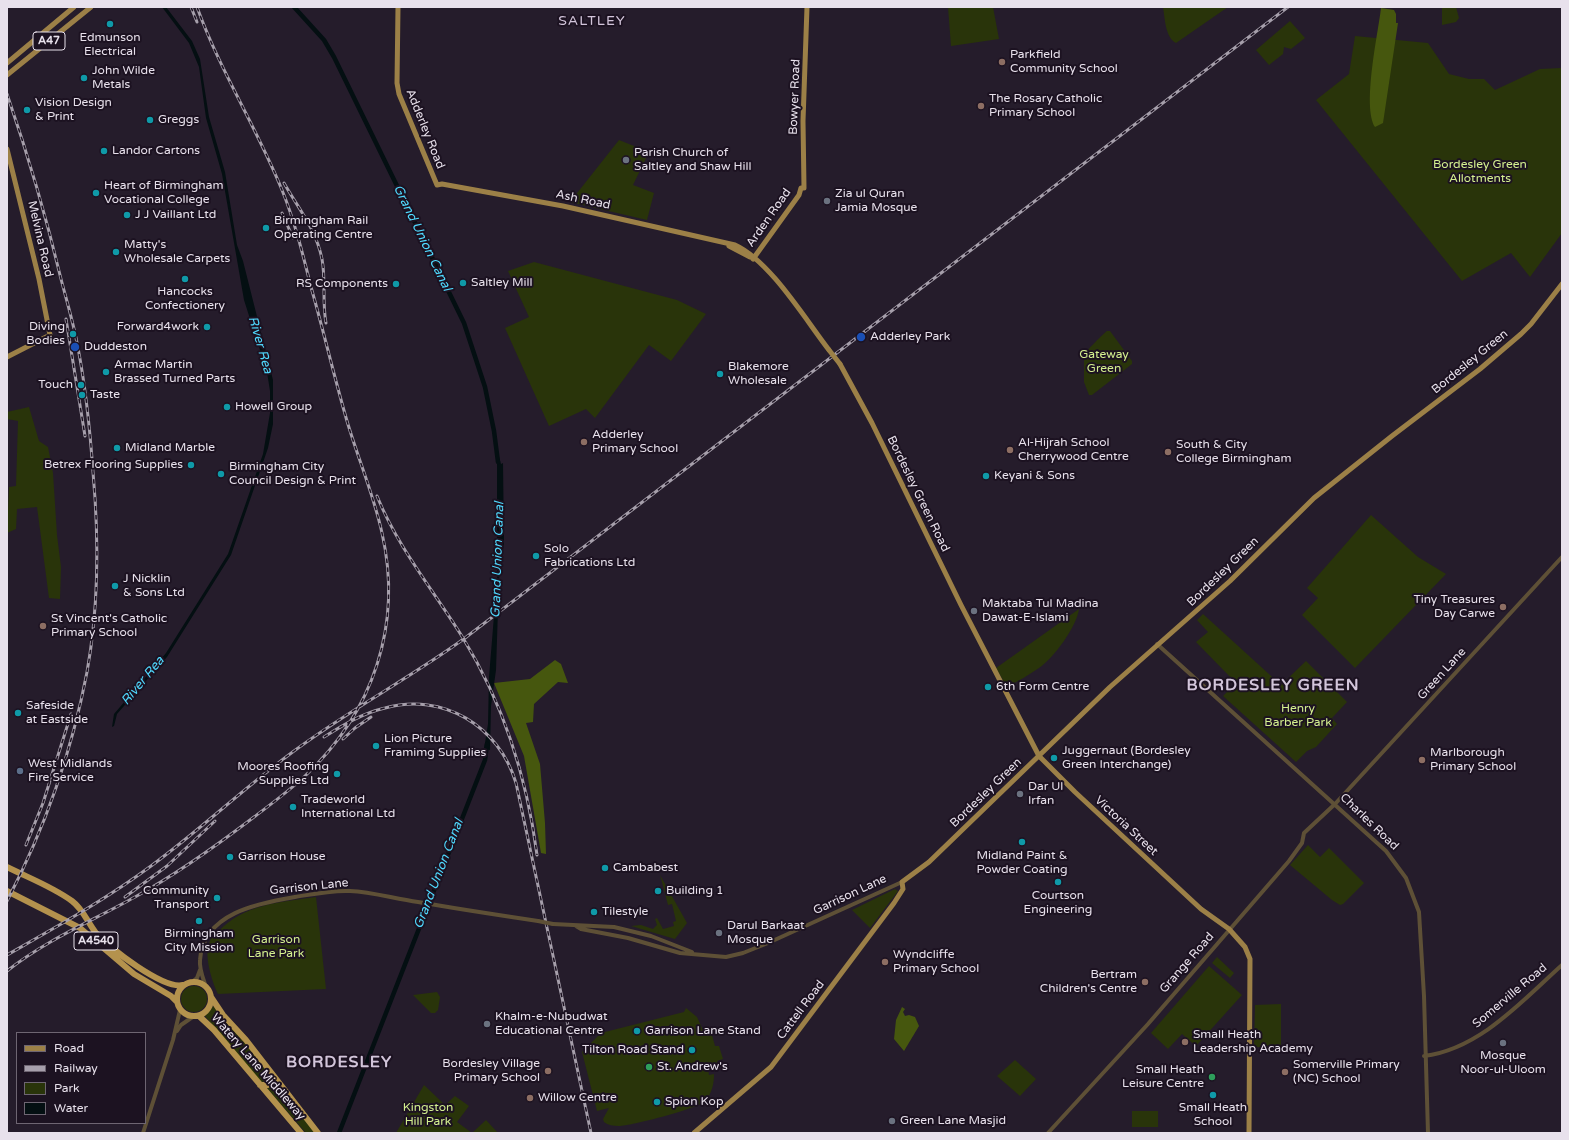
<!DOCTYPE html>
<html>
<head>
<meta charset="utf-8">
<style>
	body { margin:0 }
	#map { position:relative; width:1569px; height:1140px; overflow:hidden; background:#251c2b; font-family:"Varela Round",sans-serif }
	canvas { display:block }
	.frame { position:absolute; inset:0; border:8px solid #e8e1ec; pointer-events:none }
	.legend { position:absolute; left:16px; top:1032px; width:130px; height:92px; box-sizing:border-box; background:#1c1221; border:1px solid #6e6572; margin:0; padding:5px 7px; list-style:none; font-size:12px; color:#e8e1ec }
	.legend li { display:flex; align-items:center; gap:8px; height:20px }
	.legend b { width:20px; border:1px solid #6e6572 }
</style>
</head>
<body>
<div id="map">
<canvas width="1569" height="1140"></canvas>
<div class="frame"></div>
<ul class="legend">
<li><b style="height:5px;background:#9c8047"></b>Road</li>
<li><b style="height:5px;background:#a69fab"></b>Railway</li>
<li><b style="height:11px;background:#29340a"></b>Park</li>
<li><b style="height:11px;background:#040f12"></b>Water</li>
</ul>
</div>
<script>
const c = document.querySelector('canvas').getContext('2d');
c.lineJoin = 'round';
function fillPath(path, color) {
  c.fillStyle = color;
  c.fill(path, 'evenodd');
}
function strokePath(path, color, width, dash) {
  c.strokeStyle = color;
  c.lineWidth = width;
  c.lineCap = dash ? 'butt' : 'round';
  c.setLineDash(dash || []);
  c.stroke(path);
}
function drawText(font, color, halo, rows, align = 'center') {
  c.font = font + ' "Varela Round",sans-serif';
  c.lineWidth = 4;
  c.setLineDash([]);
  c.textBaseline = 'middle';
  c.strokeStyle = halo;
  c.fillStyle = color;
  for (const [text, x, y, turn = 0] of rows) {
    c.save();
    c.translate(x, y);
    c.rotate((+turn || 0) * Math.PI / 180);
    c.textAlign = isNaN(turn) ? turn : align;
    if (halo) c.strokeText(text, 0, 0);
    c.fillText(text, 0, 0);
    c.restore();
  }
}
fillPath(new Path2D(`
	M 948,7 L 993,7 L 999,39 L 951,46 Z
	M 1163,7 L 1228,7 L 1176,43 C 1165,37 1165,18 1163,7 Z
	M 1442,7 L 1456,7 L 1459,18 L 1456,22 L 1442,25 Z
	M 1290,21 L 1305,38 L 1291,49 L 1284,47 L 1283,54 L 1269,65 L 1256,50 Z
	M 1355,36 L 1428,43 L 1449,74 L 1469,79 L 1484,79 L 1495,90 L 1540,69 L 1562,68 L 1562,233 L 1530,277 L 1511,253 L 1462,281 L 1316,100 L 1349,74 Z
	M 619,140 L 649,152 L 633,185 L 654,193 L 647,220 L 570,202 Z
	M 534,262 L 677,300 L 706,314 L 671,361 L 649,345 L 595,418 L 586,409 L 549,426 L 505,328 L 529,317 L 508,271 Z
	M 1107,331 L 1110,331 L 1132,361 L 1132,364 L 1092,395 L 1089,395 L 1084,382 L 1084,355 C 1085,352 1104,333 1107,331 Z
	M 29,407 L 39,441 L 48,447 L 53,473 L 57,535 L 61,567 L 60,599 L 49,598 L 37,507 L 17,509 L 16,529 L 7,533 L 9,487 L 16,486 L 18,421 L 7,419 L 7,412 Z
	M 1371,515 L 1418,557 L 1446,574 L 1355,668 L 1302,615 L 1318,598 L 1307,588 Z
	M 1079,609 C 1077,626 1054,658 1039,668 C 1029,675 1018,681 1007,687 L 996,668 Z
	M 1203,614 L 1281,685 L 1306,661 L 1347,702 L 1332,718 L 1337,724 L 1316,747 L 1307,751 L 1296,762 L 1223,696 L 1236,683 L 1196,642 L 1208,632 L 1197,620 Z
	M 1308,845 L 1320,857 L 1329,848 L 1364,883 L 1343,904 L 1340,905 L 1332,900 L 1290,865 Z
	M 660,875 L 687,923 L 675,939 L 631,926 L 641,925 L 653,929 L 657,925 L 655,919 L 657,918 L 663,929 L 674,926 L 673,922 L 676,921 L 672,904 L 668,905 Z
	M 895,889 L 898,891 L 870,928 L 852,910 Z
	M 316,897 L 326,989 L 218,994 C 212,982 203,953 210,941 C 211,937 215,934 218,932 C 243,904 281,902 316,897 Z
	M 1217,957 L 1234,973 L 1230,978 L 1212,963 Z
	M 1209,966 L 1242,995 L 1196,1046 L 1182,1034 L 1168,1049 L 1151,1033 Z
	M181 999a13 13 0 1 1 26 0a13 13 0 1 1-26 0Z
	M 437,992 L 440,997 L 438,1010 L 435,1013 L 431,1013 L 413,995 Z
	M 1281,1004 L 1281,1048 L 1254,1047 L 1255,1005 Z
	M 213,1006 C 230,1025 260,1055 269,1078 L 267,1081 L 261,1082 L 256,1077 L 205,1016 Z
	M 686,1008 L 697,1017 L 703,1030 L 710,1028 L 715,1046 L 719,1046 L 723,1059 L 717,1061 L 718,1066 L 708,1069 L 709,1075 L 714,1074 C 714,1084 712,1094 704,1102 C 695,1109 631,1126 619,1126 C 613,1126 608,1125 604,1122 L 603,1119 L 609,1108 L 597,1111 L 582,1052 L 601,1033 L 684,1012 Z
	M 1015,1060 L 1036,1079 L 1020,1096 L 997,1076 Z
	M 273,1078 L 315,1133 L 306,1133 L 266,1087 Z
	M 424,1085 L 445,1105 L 455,1096 L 469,1106 L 457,1122 L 472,1133 L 486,1120 L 498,1133 L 396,1133 Z
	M 1132,1111 L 1158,1111 L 1158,1127 L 1132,1127 Z`), '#29340a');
fillPath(new Path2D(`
	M 1381,8 L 1394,10 L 1396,14 L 1396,23 L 1398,23 L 1383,123 L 1375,127 C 1362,106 1378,34 1381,8 Z
	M 555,660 L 561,664 L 568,683 L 558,682 L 534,704 L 533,722 L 526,723 L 540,764 L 545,823 L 546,854 L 541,853 L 524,756 L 494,683 L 530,679 Z
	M 902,1007 L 905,1009 L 903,1012 L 905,1016 L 909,1015 L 915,1017 L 919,1026 L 904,1051 L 894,1039 L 896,1020 Z`), '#46570e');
fillPath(new Path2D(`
	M 162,7 L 166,7 L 192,41 L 200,59 L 209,117 L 225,172 L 237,245 L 243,261 L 273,380 L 273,424 L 268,448 L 231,555 L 167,657 L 117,714 L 114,726 L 112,727 L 114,714 L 166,653 L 228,554 L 263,454 L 270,413 L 270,391 L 267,372 L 244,300 L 222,174 L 206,118 L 199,67 L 189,43 Z
	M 497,457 L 499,457 L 501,464 L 503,463 L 504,543 L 499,579 L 496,670 L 491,706 L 490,750 L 484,749 L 488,724 L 489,677 L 497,579 Z`), '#040f12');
strokePath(new Path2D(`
	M 294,7 L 324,40 L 334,57 L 464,323 L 485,387 L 494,431 L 498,462
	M 339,1133 L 485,760 L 487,744`), '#040f12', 4.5);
strokePath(new Path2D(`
	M 1157,644 L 1386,851 L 1406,878 L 1419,912 L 1424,996 L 1428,1133
	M 553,924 L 614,927 L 651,936 L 692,952
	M 576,926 L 581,929 L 628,938 L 680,953 L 726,957 L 743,953 L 768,943 L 902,882
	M 192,982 L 197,978 L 200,970
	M 206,987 C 203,978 199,969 200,960 C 203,913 259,903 295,897 C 313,894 332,890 350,891 C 373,892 395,899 418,902 C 458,909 498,915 538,921
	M 177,1031 L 181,1025 L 194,1016
	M 1424,1056 C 1480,1049 1523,1000 1562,965
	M 143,1133 L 173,1040 L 180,1010
	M 1048,1133 L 1148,1024 L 1289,861 L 1302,843 L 1304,833 L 1335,804 L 1562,557`), '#5e5036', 4);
strokePath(new Path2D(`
	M 398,7 L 397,83 L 399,94 L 437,185 L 442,184 L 563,206 L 735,245 C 770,261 805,319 829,350
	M 7,63 L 74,7
	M 7,75 L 91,7
	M 7,149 L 39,279 L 50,335 L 7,357
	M 729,246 L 750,257
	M 753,259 L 799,195 L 801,188 L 804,188 L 803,121 L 807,7
	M 840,364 L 872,423 L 961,605 L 1039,756 L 1075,792 L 1201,909 L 1229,929 L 1245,947 L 1250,959 L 1249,1133
	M 694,1133 L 771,1067 L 894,903 L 903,889 L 902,882 L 929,862 L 1110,687 L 1230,581 L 1314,498 L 1392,436 L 1480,369 L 1521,334 L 1531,324 L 1562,284`), '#9c8047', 5);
strokePath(new Path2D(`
	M 7,867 C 29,878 53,887 72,901 C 83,909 88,923 96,933 C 109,948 164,990 183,985
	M 7,891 L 80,928 L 134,974 L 171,996 L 177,1002
	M177 999a17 17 0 1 1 34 0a17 17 0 1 1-34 0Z
	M 211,997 L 223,1015 L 246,1040 L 318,1133
	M 199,1016 L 214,1030 L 301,1133
	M 260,1085 L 268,1085 L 271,1077 L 268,1073`), '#b4924d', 6);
const rail = new Path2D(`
	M 191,7 L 197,22
	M 7,94 C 28,155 46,216 61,279 C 67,302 74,325 78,348 C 86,389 90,430 93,472 C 99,539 99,606 87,672 C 72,751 44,830 7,901
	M 284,183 C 298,208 316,229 322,259 C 326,280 322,302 326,323
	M 282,213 L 293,238
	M 66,319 L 85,436
	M 377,496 C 398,548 434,591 463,638 C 504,705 527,778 537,855
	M 324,737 C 343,725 363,713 385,708 C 443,692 499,726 516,783 L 591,1133
	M 343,739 L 355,728 L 371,717
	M 26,845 L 43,803 L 71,714
	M 125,897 L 167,866 L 215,821
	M 7,955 C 56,927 105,900 151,866 C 200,830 245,787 294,751 C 349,710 410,678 465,638 L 1288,7
	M 7,971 C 46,940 92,921 135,897 C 177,874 216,846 254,817 C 271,804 289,791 305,776 C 373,712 403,625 382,533 C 373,492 356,454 345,414 C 333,372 323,329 311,287 C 303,255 295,222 282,190 C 257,128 220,71 197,7`);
strokePath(rail, '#a69fab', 3);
strokePath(rail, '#1c1221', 1.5, [4.5]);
strokePath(new Path2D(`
	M 538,921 L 553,924`), '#5e5036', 4);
strokePath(new Path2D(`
	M 829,350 L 840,364`), '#9c8047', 5);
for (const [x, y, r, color] of [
	[110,24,4,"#0f9aa8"],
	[1002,62,4,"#8d6e63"],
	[84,78,4,"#0f9aa8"],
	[981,106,4,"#8d6e63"],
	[27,110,4,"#0f9aa8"],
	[150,120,4,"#0f9aa8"],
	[104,151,4,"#0f9aa8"],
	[626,160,4,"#6b7280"],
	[96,193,4,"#0f9aa8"],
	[827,201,4,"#6b7280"],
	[127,215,4,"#0f9aa8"],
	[266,228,4,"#0f9aa8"],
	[116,252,4,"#0f9aa8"],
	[185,279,4,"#0f9aa8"],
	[463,283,4,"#0f9aa8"],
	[396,284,4,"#0f9aa8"],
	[207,327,4,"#0f9aa8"],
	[73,334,4,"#0f9aa8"],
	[861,337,5,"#1a4fb4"],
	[75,347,5,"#1a4fb4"],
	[106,372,4,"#0f9aa8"],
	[720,374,4,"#0f9aa8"],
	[81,385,4,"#0f9aa8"],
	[82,395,4,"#0f9aa8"],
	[227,407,4,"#0f9aa8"],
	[584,442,4,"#8d6e63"],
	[117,448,4,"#0f9aa8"],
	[1010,450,4,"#8d6e63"],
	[1168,452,4,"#8d6e63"],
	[191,465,4,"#0f9aa8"],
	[221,474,4,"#0f9aa8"],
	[986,476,4,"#0f9aa8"],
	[536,556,4,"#0f9aa8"],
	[115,586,4,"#0f9aa8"],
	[1503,607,4,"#8d6e63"],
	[974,611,4,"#6b7280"],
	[43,626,4,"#8d6e63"],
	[988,687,4,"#0f9aa8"],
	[18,713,4,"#0f9aa8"],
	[376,746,4,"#0f9aa8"],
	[1054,758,4,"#0f9aa8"],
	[1422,760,4,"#8d6e63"],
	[20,771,4,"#5c6f8a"],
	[337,774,4,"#0f9aa8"],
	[1020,794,4,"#6b7280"],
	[293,807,4,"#0f9aa8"],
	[1022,842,4,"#0f9aa8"],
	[230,857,4,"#0f9aa8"],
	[605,868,4,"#0f9aa8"],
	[1058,882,4,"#0f9aa8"],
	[658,891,4,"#0f9aa8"],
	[217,898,4,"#0f9aa8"],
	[594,912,4,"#0f9aa8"],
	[199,921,4,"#0f9aa8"],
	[719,933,4,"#6b7280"],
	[885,962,4,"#8d6e63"],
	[1145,982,4,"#8d6e63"],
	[487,1024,4,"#6b7280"],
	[637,1031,4,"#0f9aa8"],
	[1185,1042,4,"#8d6e63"],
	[1503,1043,4,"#6b7280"],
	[692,1050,4,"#0f9aa8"],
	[649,1067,4,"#2e9e5b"],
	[548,1071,4,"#8d6e63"],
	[1285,1072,4,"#8d6e63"],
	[1212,1077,4,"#2e9e5b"],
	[1213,1095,4,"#0f9aa8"],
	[530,1098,4,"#8d6e63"],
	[657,1102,4,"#0f9aa8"],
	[892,1121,4,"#6b7280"]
]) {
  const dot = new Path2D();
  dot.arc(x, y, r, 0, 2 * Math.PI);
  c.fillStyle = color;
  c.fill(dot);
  strokePath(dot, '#1c1221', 1.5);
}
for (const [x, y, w] of [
	[49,41,32],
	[96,941,44]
]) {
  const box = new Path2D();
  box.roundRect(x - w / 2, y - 9, w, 18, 3);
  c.fillStyle = '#1c1221';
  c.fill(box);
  strokePath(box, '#e8e1ec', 1);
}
drawText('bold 11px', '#e8e1ec', null, [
	["A47",49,41],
	["A4540",96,941]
]);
drawText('12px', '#e8e1ec', '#1c1221', [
	["Edmunson",110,38,"center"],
	["Electrical",110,52,"center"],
	["Parkfield",1010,55],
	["Community School",1010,69],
	["John Wilde",92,71],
	["Metals",92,85],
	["The Rosary Catholic",989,99],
	["Primary School",989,113],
	["Vision Design",35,103],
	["& Print",35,117],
	["Greggs",158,120],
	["Landor Cartons",112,151],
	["Parish Church of",634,153],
	["Saltley and Shaw Hill",634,167],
	["Heart of Birmingham",104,186],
	["Vocational College",104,200],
	["Zia ul Quran",835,194],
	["Jamia Mosque",835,208],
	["J J Vaillant Ltd",135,215],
	["Birmingham Rail",274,221],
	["Operating Centre",274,235],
	["Matty's",124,245],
	["Wholesale Carpets",124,259],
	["Saltley Mill",471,283],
	["RS Components",388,284,"right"],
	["Hancocks",185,292,"center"],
	["Confectionery",185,306,"center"],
	["Diving",65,327,"right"],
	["Bodies",65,341,"right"],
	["Forward4work",199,327,"right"],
	["Adderley Park",870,337],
	["Duddeston",84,347],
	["Armac Martin",114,365],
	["Brassed Turned Parts",114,379],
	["Blakemore",728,367],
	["Wholesale",728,381],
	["Touch",73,385,"right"],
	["Taste",90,395],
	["Howell Group",235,407],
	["Adderley",592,435],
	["Primary School",592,449],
	["Al-Hijrah School",1018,443],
	["Cherrywood Centre",1018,457],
	["South & City",1176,445],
	["College Birmingham",1176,459],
	["Midland Marble",125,448],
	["Betrex Flooring Supplies",183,465,"right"],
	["Birmingham City",229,467],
	["Council Design & Print",229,481],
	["Keyani & Sons",994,476],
	["Solo",544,549],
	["Fabrications Ltd",544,563],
	["J Nicklin",123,579],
	["& Sons Ltd",123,593],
	["Tiny Treasures",1495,600,"right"],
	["Day Carwe",1495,614,"right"],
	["Maktaba Tul Madina",982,604],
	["Dawat-E-Islami",982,618],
	["St Vincent's Catholic",51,619],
	["Primary School",51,633],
	["6th Form Centre",996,687],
	["Safeside",26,706],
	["at Eastside",26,720],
	["Lion Picture",384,739],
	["Framimg Supplies",384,753],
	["Juggernaut (Bordesley",1062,751],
	["Green Interchange)",1062,765],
	["Marlborough",1430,753],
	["Primary School",1430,767],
	["West Midlands",28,764],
	["Fire Service",28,778],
	["Moores Roofing",329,767,"right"],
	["Supplies Ltd",329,781,"right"],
	["Dar Ul",1028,787],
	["Irfan",1028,801],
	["Tradeworld",301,800],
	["International Ltd",301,814],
	["Midland Paint &",1022,856,"center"],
	["Powder Coating",1022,870,"center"],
	["Garrison House",238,857],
	["Cambabest",613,868],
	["Community",209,891,"right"],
	["Transport",209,905,"right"],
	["Building 1",666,891],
	["Courtson",1058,896,"center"],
	["Engineering",1058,910,"center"],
	["Tilestyle",602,912],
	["Darul Barkaat",727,926],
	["Mosque",727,940],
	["Birmingham",199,934,"center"],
	["City Mission",199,948,"center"],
	["Wyndcliffe",893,955],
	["Primary School",893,969],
	["Bertram",1137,975,"right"],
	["Children's Centre",1137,989,"right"],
	["Khalm-e-Nubudwat",495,1017],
	["Educational Centre",495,1031],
	["Garrison Lane Stand",645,1031],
	["Small Heath",1193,1035],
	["Leadership Academy",1193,1049],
	["Tilton Road Stand",684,1050,"right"],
	["Mosque",1503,1056,"center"],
	["Noor-ul-Uloom",1503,1070,"center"],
	["Bordesley Village",540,1064,"right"],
	["Primary School",540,1078,"right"],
	["Somerville Primary",1293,1065],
	["(NC) School",1293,1079],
	["St. Andrew's",657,1067],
	["Small Heath",1204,1070,"right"],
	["Leisure Centre",1204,1084,"right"],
	["Willow Centre",538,1098],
	["Spion Kop",665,1102],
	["Small Heath",1213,1108,"center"],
	["School",1213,1122,"center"],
	["Green Lane Masjid",900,1121]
], 'left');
drawText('12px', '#e8e1ec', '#1c1221', [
	["Bowyer Road",795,97,-88],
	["Adderley Road",425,129,68],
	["Ash Road",583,200,12],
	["Arden Road",769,218,-55],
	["Melvina Road",40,239,77],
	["Bordesley Green",1470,362,-39],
	["Bordesley Green Road",918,494,64],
	["Bordesley Green",1223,572,-44],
	["Green Lane",1442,674,-48],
	["Bordesley Green",986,793,-44],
	["Charles Road",1369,822,44],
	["Victoria Street",1126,826,43],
	["Garrison Lane",309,887,-6],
	["Garrison Lane",850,895,-25],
	["Grange Road",1187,963,-49],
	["Somerville Road",1510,996,-40],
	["Cattell Road",801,1010,-53],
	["Watery Lane Middleway",258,1067,49]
]);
drawText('12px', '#d4f08f', '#1c1221', [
	["Bordesley Green",1480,165],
	["Allotments",1480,179],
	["Gateway",1104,355],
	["Green",1104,369],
	["Henry",1298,709],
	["Barber Park",1298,723],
	["Garrison",276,940],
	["Lane Park",276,954],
	["Kingston",428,1108],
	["Hill Park",428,1122]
]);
drawText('italic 13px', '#50d9fe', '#1c1221', [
	["Grand Union Canal",422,238,64],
	["River Rea",260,345,74],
	["Grand Union Canal",498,560,-88],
	["River Rea",143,681,-50],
	["Grand Union Canal",439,874,-69]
]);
c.letterSpacing = '1px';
drawText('14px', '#d2c5da', '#1c1221', [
	["SALTLEY",592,21]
]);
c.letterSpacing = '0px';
c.letterSpacing = '1px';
drawText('bold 16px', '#d2c5da', '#1c1221', [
	["BORDESLEY GREEN",1273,686],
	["BORDESLEY",339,1063]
]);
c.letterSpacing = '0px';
</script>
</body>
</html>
